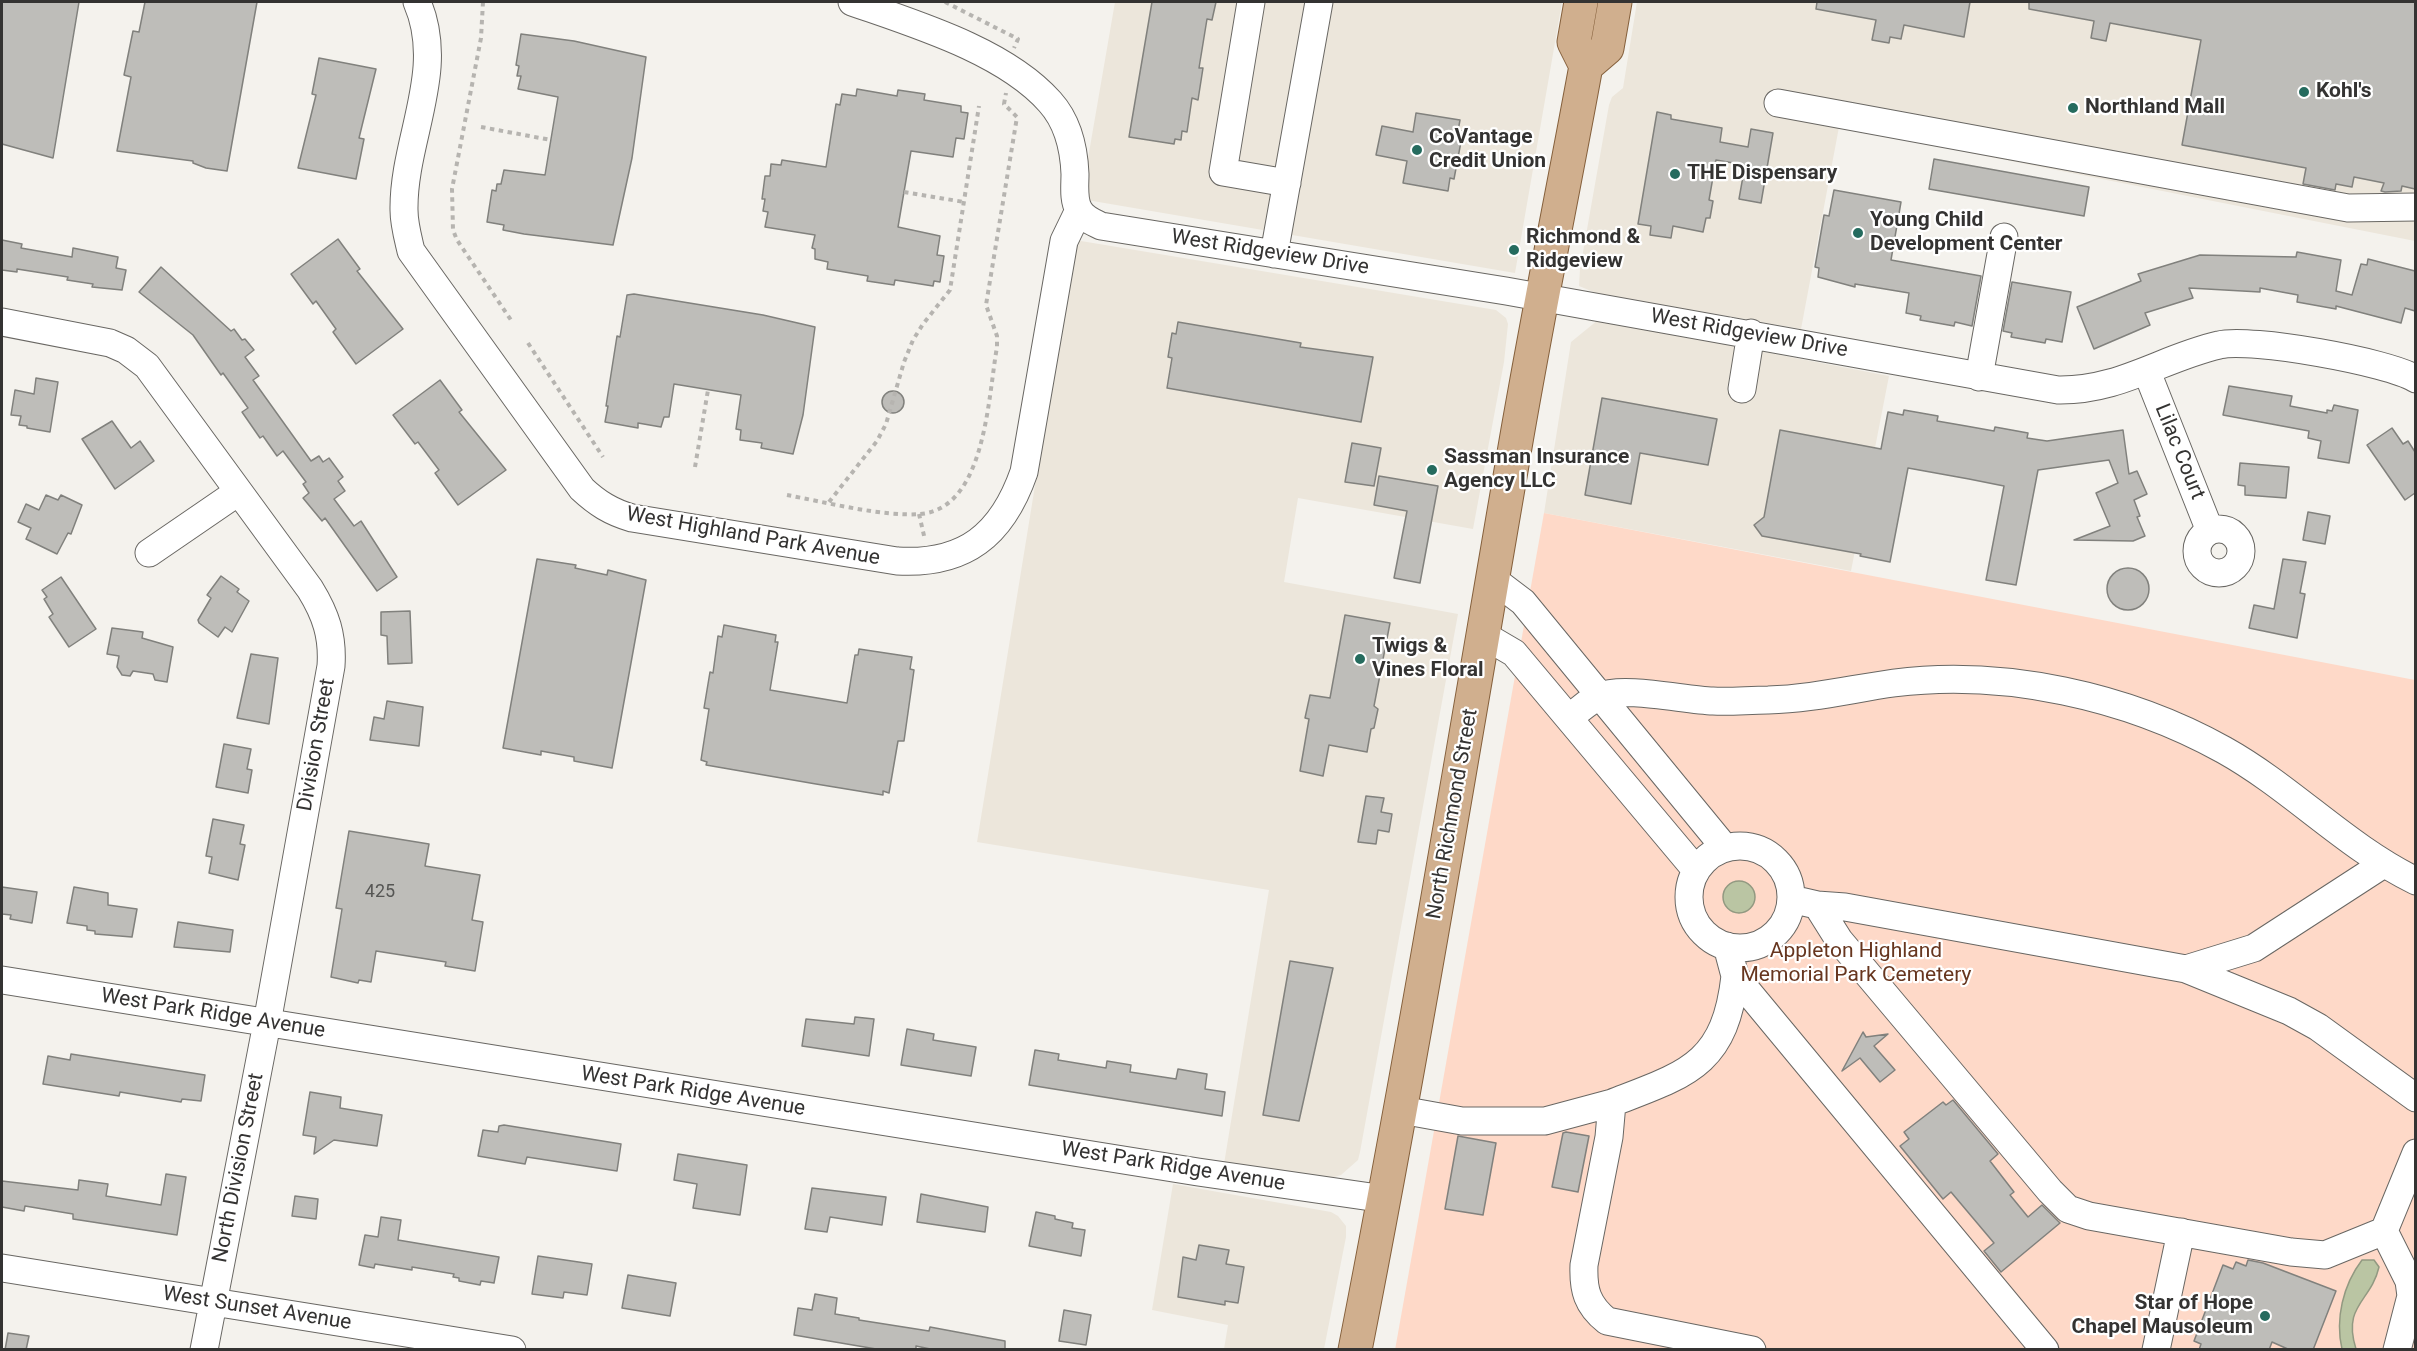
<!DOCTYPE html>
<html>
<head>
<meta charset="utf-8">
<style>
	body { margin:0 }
	#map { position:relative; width:2417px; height:1351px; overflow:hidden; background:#f4f2ed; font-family:Roboto,sans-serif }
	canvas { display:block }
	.frame { position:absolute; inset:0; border:3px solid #343332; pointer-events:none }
</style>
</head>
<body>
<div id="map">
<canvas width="2417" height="1351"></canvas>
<div class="frame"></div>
</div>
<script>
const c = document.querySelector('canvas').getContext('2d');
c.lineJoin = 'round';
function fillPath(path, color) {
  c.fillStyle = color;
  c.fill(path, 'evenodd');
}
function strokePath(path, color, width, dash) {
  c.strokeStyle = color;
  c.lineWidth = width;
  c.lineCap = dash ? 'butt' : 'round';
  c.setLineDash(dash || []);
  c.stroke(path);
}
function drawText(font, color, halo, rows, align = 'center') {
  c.font = font + ' Roboto,sans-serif';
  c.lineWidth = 4.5;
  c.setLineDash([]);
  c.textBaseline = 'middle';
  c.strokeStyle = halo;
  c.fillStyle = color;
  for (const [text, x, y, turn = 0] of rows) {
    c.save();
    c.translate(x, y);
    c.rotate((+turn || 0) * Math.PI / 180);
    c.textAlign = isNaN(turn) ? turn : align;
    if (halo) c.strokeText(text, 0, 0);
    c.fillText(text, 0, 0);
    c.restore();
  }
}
fillPath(new Path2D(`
	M 1115,2 L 1562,2 L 1515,273 L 1081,199 Z
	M 1637,2 L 2415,2 L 2415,241 L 1839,127 L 1801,329 L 1596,293 L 1579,286 L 1580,269 L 1609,105 L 1612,97 L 1623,88 Z
	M 1075,240 L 1496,310 L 1506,318 L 1508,324 L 1504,362 L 1473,529 L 1298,498 L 1284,582 L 1458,614 L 1360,1152 L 1358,1160 L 1341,1175 L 1331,1178 L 1224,1164 L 1269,890 L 977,842 Z
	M 1598,320 L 1889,376 L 1851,571 L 1544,513 L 1571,342 Z
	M 1173,1184 L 1331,1212 L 1338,1216 L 1346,1226 L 1346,1237 L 1324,1349 L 1224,1349 L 1228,1325 L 1152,1310 Z`), '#ece6db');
fillPath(new Path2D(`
	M 1544,513 L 2415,680 L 2415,1349 L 1395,1350 Z`), '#fed9c8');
const water = new Path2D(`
	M1723 897a16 16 0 1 1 32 0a16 16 0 1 1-32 0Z
	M 2362,1260 L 2374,1260 L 2379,1267 C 2371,1302 2342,1305 2356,1349 L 2342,1349 C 2335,1319 2343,1285 2362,1260 Z`);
fillPath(water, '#bac5a3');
strokePath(water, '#929981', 1.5);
const building = new Path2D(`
	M 2,2 L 79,2 L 53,158 L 2,144 Z
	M 145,2 L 257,2 L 227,171 L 206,168 L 193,163 L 193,161 L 117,151 L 131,77 L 124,75 L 133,31 L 139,32 Z
	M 1152,2 L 1216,2 L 1212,20 L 1207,19 L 1199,68 L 1203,68 L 1198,100 L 1192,98 L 1187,132 L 1182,131 L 1181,140 L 1175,139 L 1174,144 L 1129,137 Z
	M 1817,2 L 1970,2 L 1964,37 L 1904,25 L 1901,39 L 1890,37 L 1889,43 L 1872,40 L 1876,20 L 1816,9 Z
	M 2029,2 L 2415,2 L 2415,189 L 2402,186 L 2401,191 L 2385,192 L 2381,191 L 2384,183 L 2354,177 L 2352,187 L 2336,184 L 2335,190 L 2303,184 L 2306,168 L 2182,145 L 2201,40 L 2110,23 L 2106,41 L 2091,38 L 2094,21 L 2029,9 Z
	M 521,34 L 574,41 L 646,57 L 632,158 L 613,245 L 524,234 L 503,230 L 504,225 L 487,222 L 492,190 L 496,191 L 497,184 L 501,184 L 504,170 L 545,175 L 558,97 L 518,89 L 521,76 L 517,76 L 519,66 L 516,65 Z
	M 319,58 L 376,69 L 359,138 L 364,139 L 356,179 L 298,168 L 316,95 L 312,94 Z
	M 857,89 L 897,96 L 898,90 L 925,94 L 924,100 L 961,106 L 961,112 L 968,113 L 964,139 L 956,138 L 953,157 L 911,151 L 898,227 L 940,236 L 937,255 L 944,256 L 940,282 L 934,281 L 933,286 L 895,280 L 894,285 L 867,281 L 868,276 L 827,269 L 828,262 L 815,259 L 815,249 L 812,248 L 815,235 L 765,227 L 768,212 L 763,211 L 765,199 L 762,199 L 765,176 L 770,176 L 771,164 L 781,165 L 782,160 L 826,167 L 836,104 L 840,105 L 842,94 L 856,96 Z
	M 1657,112 L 1671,115 L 1671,119 L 1722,128 L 1720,142 L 1748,147 L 1751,129 L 1773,133 L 1761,203 L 1739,199 L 1745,165 L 1716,160 L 1709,200 L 1713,201 L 1710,218 L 1706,218 L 1703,232 L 1673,226 L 1671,238 L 1650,235 L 1651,226 L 1638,224 Z
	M 1416,113 L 1460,120 L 1458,131 L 1463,131 L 1454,179 L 1450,178 L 1448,191 L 1403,183 L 1407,161 L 1376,155 L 1382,126 L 1413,132 Z
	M 1934,159 L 2089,187 L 2084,216 L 1929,189 Z
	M 1834,190 L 1901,202 L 1891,260 L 1981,276 L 1972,326 L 1955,322 L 1954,326 L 1920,320 L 1921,316 L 1906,313 L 1909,293 L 1855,284 L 1855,287 L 1818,277 L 1819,268 L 1815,267 L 1824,215 L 1829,216 Z
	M 338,239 L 360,269 L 357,271 L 403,329 L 356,364 L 333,332 L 336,329 L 316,301 L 313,304 L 291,274 Z
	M 2,240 L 22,244 L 21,248 L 72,257 L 73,248 L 118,257 L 116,268 L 126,270 L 122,290 L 92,287 L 93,284 L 67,280 L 68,277 L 17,269 L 17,272 L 2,270 Z
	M 2297,252 L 2341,260 L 2336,291 L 2352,295 L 2361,264 L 2367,265 L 2368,259 L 2415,271 L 2415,311 L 2405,308 L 2401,323 L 2336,306 L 2336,309 L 2297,302 L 2298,295 L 2260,288 L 2260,292 L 2189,288 L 2193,298 L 2145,313 L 2150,325 L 2094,349 L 2077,307 L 2141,281 L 2138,274 L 2200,255 L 2296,257 Z
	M 161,267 L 231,331 L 234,329 L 242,340 L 245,339 L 254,350 L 245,357 L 259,376 L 253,380 L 311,461 L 319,456 L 323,462 L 329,458 L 343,477 L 338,481 L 345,491 L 334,499 L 354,526 L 361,521 L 397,577 L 377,591 L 325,518 L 322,521 L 303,498 L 309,493 L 303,484 L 306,482 L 283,451 L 277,456 L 263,436 L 260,438 L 242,412 L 248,408 L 223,373 L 221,375 L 193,335 L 139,292 Z
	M 2012,282 L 2071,292 L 2062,342 L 2046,339 L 2045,343 L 2011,337 L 2012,333 L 2003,331 Z
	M 634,294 L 763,315 L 815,327 L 803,415 L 793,454 L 761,448 L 762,443 L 740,440 L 741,430 L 736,429 L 741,395 L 674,384 L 669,417 L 664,417 L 661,427 L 638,423 L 638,428 L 605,422 L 608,406 L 606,406 L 617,336 L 620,337 L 627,295 Z
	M 1178,322 L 1301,343 L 1300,347 L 1373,357 L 1361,422 L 1167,388 L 1172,358 L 1168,357 L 1172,333 L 1176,334 Z
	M 36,378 L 58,382 L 50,432 L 27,428 L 27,426 L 19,425 L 21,416 L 11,415 L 15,390 L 34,394 Z
	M 440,380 L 462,410 L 459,412 L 506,470 L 458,505 L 435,473 L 439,470 L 418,442 L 415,444 L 393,415 Z
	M 2229,386 L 2292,396 L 2290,406 L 2327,413 L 2327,410 L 2332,411 L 2334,405 L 2358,410 L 2349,463 L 2318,458 L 2321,441 L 2308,438 L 2309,431 L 2223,415 Z
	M882 402a11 11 0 1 1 22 0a11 11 0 1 1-22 0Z
	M 1602,398 L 1717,419 L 1708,465 L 1640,453 L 1631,504 L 1585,495 Z
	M 1904,410 L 1938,416 L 1937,421 L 1966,426 L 1994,431 L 1995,427 L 2028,433 L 2027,438 L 2047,441 L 2123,430 L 2129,474 L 2137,471 L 2147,494 L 2134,500 L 2140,516 L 2137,517 L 2145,536 L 2133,541 L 2074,540 L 2110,526 L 2096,493 L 2118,483 L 2109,460 L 2038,470 L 2016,585 L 1986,580 L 2004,486 L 1969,479 L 1908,468 L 1890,562 L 1860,556 L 1861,554 L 1762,536 L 1754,525 L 1764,517 L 1780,430 L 1881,449 L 1888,412 L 1903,415 Z
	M 112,421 L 131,448 L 140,441 L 154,461 L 115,489 L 82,439 Z
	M 2392,428 L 2403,444 L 2408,441 L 2415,452 L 2415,493 L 2405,500 L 2367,445 Z
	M 1352,443 L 1381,448 L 1374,486 L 1345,482 Z
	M 2240,463 L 2289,467 L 2286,498 L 2245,495 L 2245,486 L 2238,485 Z
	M 1379,476 L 1438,486 L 1420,583 L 1394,578 L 1407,511 L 1374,505 Z
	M 46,495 L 58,500 L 61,495 L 82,505 L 71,534 L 68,533 L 57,554 L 26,539 L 31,528 L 18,522 L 26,504 L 39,510 Z
	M 2308,512 L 2330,516 L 2325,544 L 2303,540 Z
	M 537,559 L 576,565 L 575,568 L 607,575 L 608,570 L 646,580 L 612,768 L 574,761 L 574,757 L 541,751 L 541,755 L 503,748 Z
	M 2283,559 L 2306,562 L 2300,593 L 2305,594 L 2297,638 L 2249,628 L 2254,605 L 2274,609 Z
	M2107 589a21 21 0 1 1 42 0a21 21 0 1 1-42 0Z
	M 221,576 L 239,589 L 237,592 L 249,601 L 232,632 L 225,627 L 218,637 L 199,623 L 198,620 L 211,598 L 207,595 Z
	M 61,577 L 96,629 L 69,647 L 49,617 L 53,614 L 44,599 L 47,597 L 42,590 Z
	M 410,611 L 412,663 L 388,664 L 387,636 L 381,635 L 381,612 Z
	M 1345,615 L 1390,623 L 1374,706 L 1378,709 L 1374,728 L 1371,729 L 1367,752 L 1329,745 L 1323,776 L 1300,771 L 1309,719 L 1305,718 L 1310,695 L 1330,698 Z
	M 724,625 L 776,635 L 775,642 L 778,642 L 770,690 L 847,703 L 855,655 L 858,655 L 859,649 L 912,657 L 910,669 L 914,670 L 904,741 L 898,741 L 889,793 L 883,791 L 883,795 L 816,784 L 706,765 L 707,762 L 701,760 L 709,709 L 704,708 L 710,672 L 713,673 L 718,636 L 722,637 Z
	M 112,628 L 143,632 L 142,638 L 173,647 L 167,682 L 155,680 L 153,674 L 133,671 L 130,676 L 122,675 L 117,667 L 119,656 L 107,654 Z
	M 251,654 L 278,658 L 269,724 L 237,718 Z
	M 387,701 L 423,707 L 419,746 L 370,740 L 374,717 L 384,719 Z
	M 224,744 L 251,749 L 247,769 L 252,770 L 248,793 L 216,787 Z
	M 1366,796 L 1384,798 L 1381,812 L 1392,814 L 1389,832 L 1378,830 L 1376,844 L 1358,842 Z
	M 213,819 L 244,825 L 240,844 L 245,845 L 238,880 L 209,873 L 212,857 L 206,856 Z
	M 349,831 L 429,844 L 425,866 L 480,875 L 472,920 L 483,922 L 475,971 L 445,966 L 446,962 L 376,951 L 371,982 L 359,980 L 358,983 L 331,977 L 342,909 L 336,908 Z
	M 2,887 L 37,892 L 32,923 L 10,919 L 11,915 L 2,914 Z
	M 74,887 L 108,893 L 108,905 L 137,909 L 132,937 L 95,934 L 95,931 L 87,930 L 87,926 L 67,923 Z
	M 178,922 L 233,930 L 230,952 L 174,947 Z
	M 1290,961 L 1333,968 L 1299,1121 L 1263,1115 Z
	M 855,1017 L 874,1019 L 869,1056 L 802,1046 L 806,1019 L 854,1024 Z
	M 907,1029 L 934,1034 L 933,1040 L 976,1047 L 971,1076 L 901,1065 Z
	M 1863,1032 L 1866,1037 L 1888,1034 L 1874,1046 L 1895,1070 L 1880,1082 L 1860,1058 L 1842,1071 Z
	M 1035,1050 L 1059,1054 L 1058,1060 L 1106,1068 L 1107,1061 L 1131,1065 L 1130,1072 L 1176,1079 L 1178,1069 L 1207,1074 L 1205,1089 L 1225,1092 L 1222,1116 L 1029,1085 Z
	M 71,1054 L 205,1075 L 201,1101 L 182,1099 L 181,1102 L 120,1092 L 119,1096 L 43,1084 L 48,1056 L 70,1060 Z
	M 310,1092 L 341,1097 L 340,1108 L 382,1115 L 377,1146 L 334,1140 L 314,1154 L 316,1137 L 303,1135 Z
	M 1953,1100 L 1998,1154 L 1990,1161 L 2014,1192 L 2010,1195 L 2028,1217 L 2042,1205 L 2060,1223 L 2001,1272 L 1984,1251 L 1994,1243 L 1951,1192 L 1943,1199 L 1900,1146 L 1909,1139 L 1904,1132 L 1943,1102 L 1946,1105 Z
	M 504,1125 L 621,1144 L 617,1171 L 527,1157 L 525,1164 L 478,1156 L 483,1130 L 498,1132 L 499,1126 Z
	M 1566,1132 L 1589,1136 L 1578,1192 L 1552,1187 L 1563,1133 Z
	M 1458,1136 L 1496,1143 L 1483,1215 L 1445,1209 Z
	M 678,1154 L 747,1165 L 740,1215 L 693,1208 L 697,1184 L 674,1180 Z
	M 166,1174 L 186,1177 L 177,1235 L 73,1219 L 73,1214 L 25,1206 L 24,1211 L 2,1207 L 2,1181 L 78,1190 L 79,1180 L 108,1184 L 106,1196 L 161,1205 Z
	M 812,1188 L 886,1197 L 882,1225 L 830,1217 L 827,1232 L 805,1229 Z
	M 921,1194 L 988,1207 L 985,1232 L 917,1222 Z
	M 295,1196 L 318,1199 L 316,1219 L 292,1216 Z
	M 1036,1212 L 1055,1216 L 1055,1219 L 1073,1223 L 1072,1228 L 1085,1230 L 1081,1256 L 1029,1246 Z
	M 381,1217 L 401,1220 L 398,1240 L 499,1257 L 494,1283 L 481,1281 L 480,1285 L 459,1281 L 459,1278 L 453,1277 L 454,1274 L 412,1267 L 412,1270 L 375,1264 L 374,1268 L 359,1265 L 365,1235 L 378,1237 Z
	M 1199,1245 L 1229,1250 L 1226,1264 L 1244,1267 L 1238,1303 L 1225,1301 L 1225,1305 L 1178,1297 L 1183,1257 L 1196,1260 Z
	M 538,1256 L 592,1264 L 587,1295 L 564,1292 L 563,1298 L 532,1294 Z
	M 2248,1260 L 2263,1263 L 2336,1291 L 2313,1350 L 2290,1350 L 2272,1342 L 2269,1350 L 2199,1350 L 2201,1344 L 2194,1341 L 2223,1265 L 2233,1269 L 2236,1262 L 2246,1266 Z
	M 628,1275 L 676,1283 L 670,1316 L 622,1308 Z
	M 815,1294 L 837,1298 L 835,1314 L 859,1318 L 859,1320 L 929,1331 L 930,1327 L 1005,1341 L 1005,1350 L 935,1350 L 916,1346 L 916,1350 L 882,1350 L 794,1335 L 798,1308 L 812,1310 Z
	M 1064,1310 L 1091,1315 L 1086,1345 L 1059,1341 Z
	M 8,1333 L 29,1336 L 26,1350 L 5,1350 Z`);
fillPath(building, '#bebdb9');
strokePath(building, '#81817d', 1.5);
const minor = new Path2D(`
	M 417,2 C 447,71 403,139 404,210 C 404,224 408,238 411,251 L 582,489 C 597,503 611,512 632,518 L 897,561 C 965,565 1002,535 1024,472 L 1064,241 L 1079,210
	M 852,2 C 915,24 1005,51 1050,102 C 1068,122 1074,148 1075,174 C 1075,186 1073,200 1079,210 C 1084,219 1093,222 1101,226 L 1506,291 L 2058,390 C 2120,391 2162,358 2219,345 C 2249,337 2390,362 2416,379
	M 1251,2 L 1223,172 L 1287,183
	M 1778,103 L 2348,208 L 2416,207
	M 1274,254 L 1319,2
	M 2,322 L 110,343 L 126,350 L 147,366 L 310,589 C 326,615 333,636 331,666 L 267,1023 L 204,1350
	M 2147,372 L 2210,531
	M 1979,377 L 2004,237
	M 1742,389 L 1751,333
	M2197 551a22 22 0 1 1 44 0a22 22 0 1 1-44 0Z
	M 149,553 L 238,492
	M 1494,580 L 1523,602 L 1725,848
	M 1485,636 L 1514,653 L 1696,870
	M 1570,717 C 1579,711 1589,700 1600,696 C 1624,686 1684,700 1713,701 C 1731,702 1749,700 1768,700 C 1811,699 1851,689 1894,683 C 2004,669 2127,696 2224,750 C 2292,788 2346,847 2416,881
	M1689 897a51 51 0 1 1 102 0a51 51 0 1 1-102 0Z
	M 1791,899 L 1817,905 L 1839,940 L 2050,1191 L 2068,1209 L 2089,1216 L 2291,1252 L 2325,1255 L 2384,1231 L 2409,1281 L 2411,1296 L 2397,1350
	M 1817,905 L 1845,907 L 2186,969 L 2289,1011 L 2318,1027 L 2416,1098
	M 1727,946 L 1735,976 L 2045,1350
	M 2186,969 L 2254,948 L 2382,865
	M 1735,976 C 1725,1065 1687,1074 1612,1103 L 1609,1137 L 1584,1265 C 1583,1290 1587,1305 1607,1321 L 1752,1350
	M 2,980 L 1198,1172 L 1385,1199
	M 1401,1110 L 1462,1121 L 1545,1121 L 1612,1103
	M 2384,1231 L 2416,1153
	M 2,1268 L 512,1350
	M 2156,1350 L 2181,1232`);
const major = new Path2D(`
	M 1586,66 L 1607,48 L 1615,2
	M 1355,1350 C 1413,1054 1462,756 1513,459 C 1535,328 1562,197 1586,66 L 1574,42 L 1581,2`);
strokePath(minor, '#696763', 29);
strokePath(major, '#85603c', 35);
strokePath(new Path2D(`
	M 483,2 L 481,38 L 452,189 L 453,230 L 457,240 L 513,323
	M 945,2 L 1018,39 L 1014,48
	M 481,127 L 551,140
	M 904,192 L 964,202
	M 528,343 L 603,457
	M 695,467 L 708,390
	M 787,495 C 824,502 884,517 920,514 C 986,509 988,396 997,347 L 997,336 L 986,305 L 1017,117 L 1004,104 L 1006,93
	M 829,502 L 877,441 L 886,424 L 904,362 L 913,340 L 923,324 L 950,290 L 979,106
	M 919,514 L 925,540`), '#b6b4b0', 4, [4.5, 4.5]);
strokePath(minor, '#fff', 27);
strokePath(major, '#d0af8e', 33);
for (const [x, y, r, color] of [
	[2304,92,6,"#256b5e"],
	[2073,108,6,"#256b5e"],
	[1417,150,6,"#256b5e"],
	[1675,174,6,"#256b5e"],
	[1858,233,6,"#256b5e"],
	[1514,250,6,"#256b5e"],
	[1432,470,6,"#256b5e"],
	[1360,659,6,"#256b5e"],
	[2265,1316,6,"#256b5e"]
]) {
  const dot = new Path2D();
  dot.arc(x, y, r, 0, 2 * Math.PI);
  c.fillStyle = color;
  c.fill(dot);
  strokePath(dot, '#fff', 2);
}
drawText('18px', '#565654', null, [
	["425",380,892]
]);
drawText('bold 21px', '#343332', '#fff', [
	["Kohl's",2316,92],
	["Northland Mall",2085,108],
	["CoVantage",1429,138],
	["Credit Union",1429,162],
	["THE Dispensary",1687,174],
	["Young Child",1870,221],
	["Development Center",1870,245],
	["Richmond &",1526,238],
	["Ridgeview",1526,262],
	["Sassman Insurance",1444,458],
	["Agency LLC",1444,482],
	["Twigs &",1372,647],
	["Vines Floral",1372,671],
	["Star of Hope",2253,1304,"right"],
	["Chapel Mausoleum",2253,1328,"right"]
], 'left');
drawText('21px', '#343332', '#fff', [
	["West Ridgeview Drive",1270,253,9],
	["West Ridgeview Drive",1749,334,10],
	["Lilac Court",2179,452,68],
	["West Highland Park Avenue",753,537,10],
	["Division Street",317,745,-80],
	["North Richmond Street",1453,814,-80],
	["West Park Ridge Avenue",213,1014,9],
	["West Park Ridge Avenue",693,1092,9],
	["West Park Ridge Avenue",1173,1167,9],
	["North Division Street",239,1168,-79],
	["West Sunset Avenue",257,1309,9]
]);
drawText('21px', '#67361f', '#fff', [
	["Appleton Highland",1856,952],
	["Memorial Park Cemetery",1856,976]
]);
</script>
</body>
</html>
